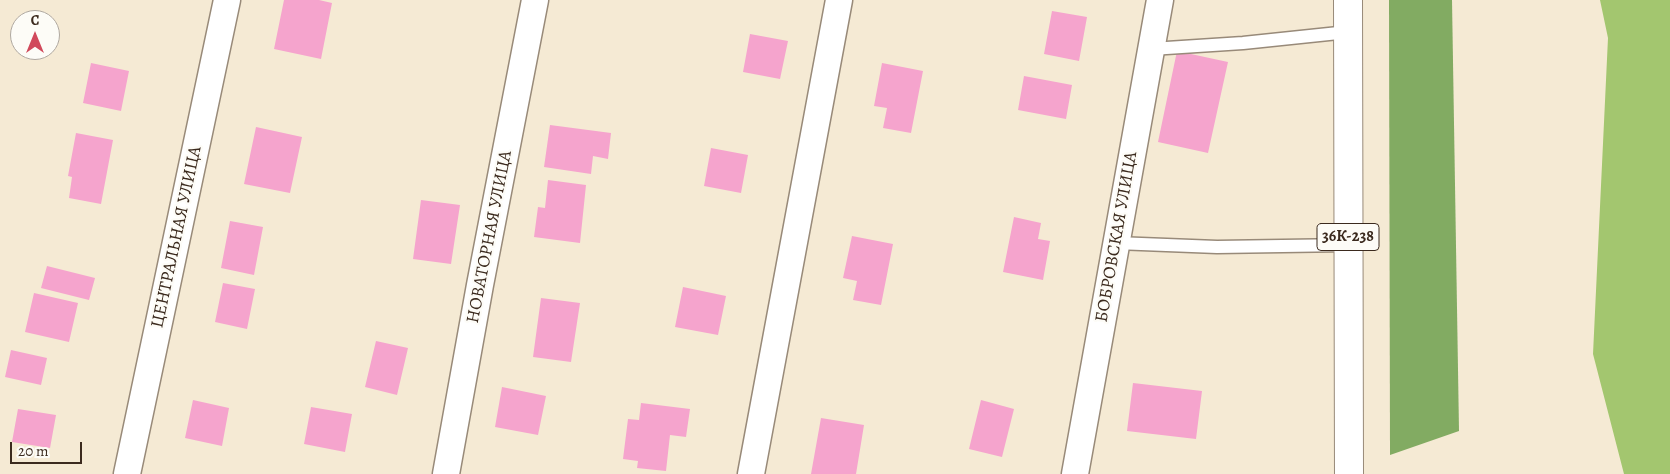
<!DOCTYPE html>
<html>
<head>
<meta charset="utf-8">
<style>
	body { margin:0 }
	#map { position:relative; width:1670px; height:474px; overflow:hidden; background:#f5ead4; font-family:Alegreya,serif }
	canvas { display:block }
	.north { position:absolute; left:10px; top:10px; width:50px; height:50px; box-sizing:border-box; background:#fdfcf7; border:1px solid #afa8a0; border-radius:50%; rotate:0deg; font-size:14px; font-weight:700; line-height:20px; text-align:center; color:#3b2a1e }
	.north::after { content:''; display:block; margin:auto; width:18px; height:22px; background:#d1495b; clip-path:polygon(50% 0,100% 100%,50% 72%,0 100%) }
	.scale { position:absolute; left:10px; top:442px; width:72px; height:22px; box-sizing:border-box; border:2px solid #3b2a1e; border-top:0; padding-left:6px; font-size:15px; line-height:18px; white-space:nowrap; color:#3b2a1e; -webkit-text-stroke:4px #fdfcf7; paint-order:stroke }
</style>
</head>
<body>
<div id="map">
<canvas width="1670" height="474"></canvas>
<div class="north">С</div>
<div class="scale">20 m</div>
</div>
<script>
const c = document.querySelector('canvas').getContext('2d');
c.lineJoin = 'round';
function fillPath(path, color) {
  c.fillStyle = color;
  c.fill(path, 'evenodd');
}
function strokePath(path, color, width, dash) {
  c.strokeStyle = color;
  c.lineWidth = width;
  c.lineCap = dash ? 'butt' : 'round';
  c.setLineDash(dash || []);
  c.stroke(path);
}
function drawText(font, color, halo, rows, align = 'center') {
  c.font = font + ' Alegreya,serif';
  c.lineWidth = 4.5;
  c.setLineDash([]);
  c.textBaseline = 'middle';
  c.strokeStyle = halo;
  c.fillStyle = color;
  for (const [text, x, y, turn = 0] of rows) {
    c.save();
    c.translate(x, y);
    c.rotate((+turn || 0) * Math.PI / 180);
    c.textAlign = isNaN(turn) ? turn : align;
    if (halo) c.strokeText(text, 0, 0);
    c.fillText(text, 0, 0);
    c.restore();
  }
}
fillPath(new Path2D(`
	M 1600,0 L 1670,0 L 1670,474 L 1624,474 L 1593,354 L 1608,38 Z`), '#a3c66f');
fillPath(new Path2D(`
	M 1389,0 L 1452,0 L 1459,431 L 1390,455 Z`), '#82ab62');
fillPath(new Path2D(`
	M 284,0 L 319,0 L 332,3 L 321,59 L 274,49 Z
	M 1052,11 L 1087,17 L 1079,61 L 1044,54 Z
	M 750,34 L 788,41 L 780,79 L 743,72 Z
	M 1177,51 L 1228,62 L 1208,153 L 1158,142 Z
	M 91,63 L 129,71 L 121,111 L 83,103 Z
	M 882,63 L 923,71 L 911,133 L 883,128 L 887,108 L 874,106 Z
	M 1024,76 L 1072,85 L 1066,119 L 1018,110 Z
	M 550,125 L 611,133 L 608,159 L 593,156 L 591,174 L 544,167 Z
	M 256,127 L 302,137 L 290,193 L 244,184 Z
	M 76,133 L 113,140 L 101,204 L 69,198 L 72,177 L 68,176 Z
	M 711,148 L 748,155 L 741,193 L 704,186 Z
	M 548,180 L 586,185 L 580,243 L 534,237 L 538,207 L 545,208 Z
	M 421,200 L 460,205 L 451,264 L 413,259 Z
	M 1014,217 L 1041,223 L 1038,239 L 1050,241 L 1043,280 L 1003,272 Z
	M 230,221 L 263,227 L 254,275 L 221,268 Z
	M 852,236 L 893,244 L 881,305 L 853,300 L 857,281 L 843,278 Z
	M 47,266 L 95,278 L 89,300 L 41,288 Z
	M 223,283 L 255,289 L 247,329 L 215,322 Z
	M 683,287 L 726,296 L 718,335 L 675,327 Z
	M 34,293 L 78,303 L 69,342 L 25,332 Z
	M 541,298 L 580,303 L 571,362 L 533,357 Z
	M 376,341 L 408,348 L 397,395 L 365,387 Z
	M 11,350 L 47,358 L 41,385 L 5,377 Z
	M 1133,383 L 1202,391 L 1196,439 L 1127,431 Z
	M 502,387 L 546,396 L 538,435 L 495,427 Z
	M 193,400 L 229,408 L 222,446 L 185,438 Z
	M 981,400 L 1014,409 L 1002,457 L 969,449 Z
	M 641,403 L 690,409 L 686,437 L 670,435 L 666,471 L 637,468 L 638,461 L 623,459 L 628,419 L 639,420 Z
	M 311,407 L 352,414 L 345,452 L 304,444 Z
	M 18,409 L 56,415 L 50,448 L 12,442 Z
	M 821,418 L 864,425 L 856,474 L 811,474 Z`), '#f5a4cd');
const lane = new Path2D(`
	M 1151,49 L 1243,43 L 1348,32
	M 1116,243 L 1217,247 L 1348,245`);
const street = new Path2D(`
	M 127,474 L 227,0
	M 446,474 L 480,285 L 535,0
	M 751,474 L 839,0
	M 1075,474 L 1160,0`);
const primary = new Path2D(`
	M 1348,0 L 1349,474`);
strokePath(lane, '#988a79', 15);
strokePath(street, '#988a79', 29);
strokePath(primary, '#988a79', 30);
strokePath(lane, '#fff', 12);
strokePath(street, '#fff', 26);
strokePath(primary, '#fff', 28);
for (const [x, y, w] of [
	[1348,237,62]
]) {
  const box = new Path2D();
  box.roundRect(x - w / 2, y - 13.5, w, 27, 4);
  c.fillStyle = '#fdfcf7';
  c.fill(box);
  strokePath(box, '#3b2a1e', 1);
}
drawText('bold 16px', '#3b2a1e', null, [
	["36К-238",1348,237]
]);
drawText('18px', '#3b2a1e', '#fdfcf7', [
	["ЦЕНТРАЛЬНАЯ УЛИЦА",177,237,-78],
	["НОВАТОРНАЯ УЛИЦА",490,237,-79],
	["БОБРОВСКАЯ УЛИЦА",1117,237,-80]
]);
</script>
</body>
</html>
